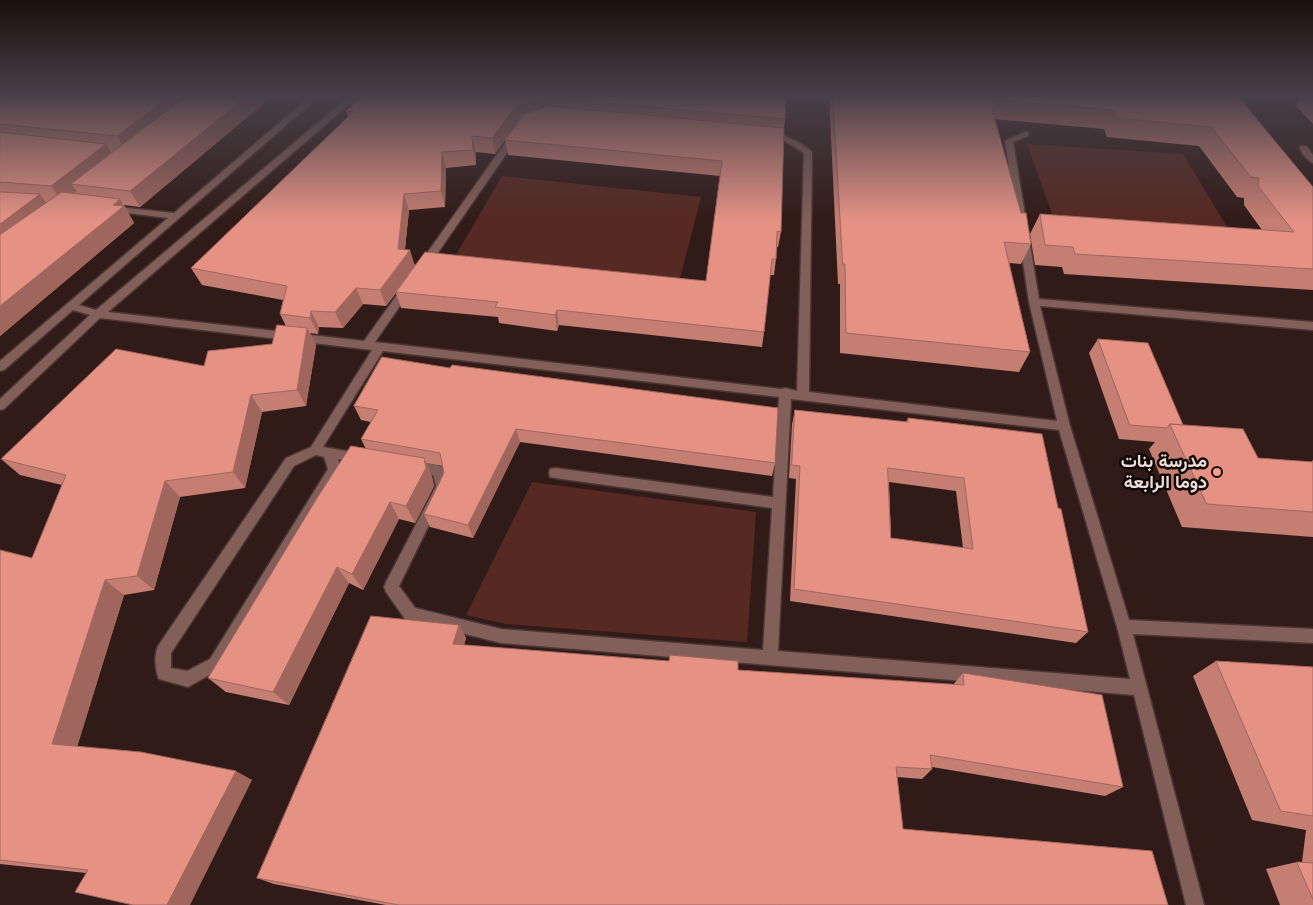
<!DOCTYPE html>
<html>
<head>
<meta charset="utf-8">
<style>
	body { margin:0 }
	canvas { display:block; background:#311b18 }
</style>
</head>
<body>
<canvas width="1313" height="905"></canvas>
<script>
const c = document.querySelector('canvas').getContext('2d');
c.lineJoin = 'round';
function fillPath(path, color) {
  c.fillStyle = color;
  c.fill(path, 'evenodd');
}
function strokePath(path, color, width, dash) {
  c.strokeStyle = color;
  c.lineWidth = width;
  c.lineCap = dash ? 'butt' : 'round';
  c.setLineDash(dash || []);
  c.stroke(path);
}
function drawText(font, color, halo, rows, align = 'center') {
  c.font = font + ' "Work Sans",Vazirmatn,sans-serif';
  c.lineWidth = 5;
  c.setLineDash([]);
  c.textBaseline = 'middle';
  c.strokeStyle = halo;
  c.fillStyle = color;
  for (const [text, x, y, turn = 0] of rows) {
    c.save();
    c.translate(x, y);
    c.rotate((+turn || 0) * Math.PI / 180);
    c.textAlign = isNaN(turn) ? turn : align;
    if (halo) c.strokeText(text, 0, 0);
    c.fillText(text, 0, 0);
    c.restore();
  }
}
fillPath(new Path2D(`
	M 1027,144 L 1183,154 L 1230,232 L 1054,219 Z
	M 502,176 L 701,197 L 678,286 L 453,260 Z
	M 532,482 L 756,512 L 747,642 L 506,624 L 466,615 Z`), '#562922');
const minor = new Path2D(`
	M 313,94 L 322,94 L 79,305 L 96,310 L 352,94 L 361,94 L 108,312 L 364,341 L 404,285 L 408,284 L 413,287 L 375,342 L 781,389 L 785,388 L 797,391 L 804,153 L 785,141 L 767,139 L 763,137 C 776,128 802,143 812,152 L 809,392 L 1057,421 L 1029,302 L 1005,141 L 1025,132 L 1028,132 L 1028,136 L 1013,142 L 1039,299 L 1313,322 L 1313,330 L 1040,306 L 1070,426 L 1129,620 L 1313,629 L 1313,643 L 1133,634 L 1204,905 L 1186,905 L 1134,695 L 501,643 L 405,619 L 386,592 L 384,587 L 386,582 L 436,486 L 433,475 L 408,471 L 406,467 L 408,463 C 417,460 433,464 443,467 L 448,486 L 399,586 L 415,608 L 501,629 L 763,650 L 772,508 L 555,478 L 550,477 L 549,473 L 550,469 L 555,468 L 773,497 L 779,397 L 383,351 L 323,447 L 364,454 L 366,458 L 364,462 L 360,463 L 338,459 L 341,469 L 339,473 L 220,669 L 188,687 L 159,679 C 155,670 154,655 158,646 L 286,458 L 311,447 L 372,350 L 100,318 L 4,409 L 0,410 L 0,399 L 90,315 L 73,310 L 4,370 L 0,371 L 0,361 L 168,218 L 111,211 L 106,208 L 108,206 L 174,213 ZM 791,399 L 1059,430 L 1117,627 L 1130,679 L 778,651 ZM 316,455 L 324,457 L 328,469 L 210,659 L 187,671 L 171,668 L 171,653 L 294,466 Z
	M 513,132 L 520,134 L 428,267 L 420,267 L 420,263 Z
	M 1300,146 L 1306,146 L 1313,155 L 1313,163 C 1308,161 1299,151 1300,146 Z`);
strokePath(minor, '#4b3633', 3);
fillPath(minor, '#825f59');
fillPath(new Path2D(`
	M 0,94 L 275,94 L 140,207 L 124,205 L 134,223 L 0,336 Z
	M 365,94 L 786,94 L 785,119 L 784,128 L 781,232 L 778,247 L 777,247 L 776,259 L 774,275 L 770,275 L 764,332 L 762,347 L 559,325 L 557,331 L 499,323 L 498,317 L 401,308 L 396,293 L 386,306 L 363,304 L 343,328 L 319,327 L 318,334 L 310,333 L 316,345 L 306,406 L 262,412 L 245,488 L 180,497 L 154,590 L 124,595 L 77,746 L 252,780 L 86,873 L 0,864 L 0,550 L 32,558 L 62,485 L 20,475 L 1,459 L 204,366 L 272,344 L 286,326 L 280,314 L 283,300 L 202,285 L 191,268 L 348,117 L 346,111 ZM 519,121 L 505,140 L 508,155 L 720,176 L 706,281 L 415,265 L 405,249 L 409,210 L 445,207 L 446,168 L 476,165 L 476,152 L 495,154 Z
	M 829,94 L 1236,94 L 1313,187 L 1313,290 L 1064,274 L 1062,267 L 1035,265 L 1030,234 L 1040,214 L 1262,230 L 1244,205 L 1244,198 L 1237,197 L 1199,146 L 1107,137 L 1104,129 L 994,119 L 1021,213 L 1031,244 L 1021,264 L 1009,263 L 1030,352 L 1019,372 L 840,353 L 840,284 L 838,284 Z
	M 1303,94 L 1313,94 L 1313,124 L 1295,105 Z
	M 1098,339 L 1183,425 L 1258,458 L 1311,462 L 1313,460 L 1313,537 L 1182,527 L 1149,449 L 1155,442 L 1119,439 L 1089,353 Z
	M 354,406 L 775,463 L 772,476 L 520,442 L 473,538 L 430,527 L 424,514 L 444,473 L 443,466 L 426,463 L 432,477 L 434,486 L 415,523 L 399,519 L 363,590 L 349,583 L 289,705 L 226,692 L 208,678 L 366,449 L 361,439 L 371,422 L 361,420 Z
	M 795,410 L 906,422 L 908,418 L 1058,508 L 1088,632 L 1076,643 L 790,601 L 796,479 L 789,478 L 792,424 ZM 889,482 L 956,491 L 963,548 L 891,538 Z
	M 459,625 L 466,638 L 464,645 L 738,670 L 953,685 L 963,673 L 1123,787 L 1105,796 L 932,767 L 932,769 L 922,779 L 897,777 L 903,829 L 1168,905 L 386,905 L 274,884 L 257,878 Z
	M 1216,661 L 1313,667 L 1313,905 L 1280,905 L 1266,869 L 1297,862 L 1302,862 L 1306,830 L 1252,820 L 1193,676 Z`), '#c57e72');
fillPath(new Path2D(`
	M 173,94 L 201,94 L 126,152 L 117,136 Z
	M 250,94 L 275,94 L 140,207 L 130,191 Z
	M 550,98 L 552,113 L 519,121 L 495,154 L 492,138 L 516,106 Z
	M 472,136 L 476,152 L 476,165 L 473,150 Z
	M 106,144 L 116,160 L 71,184 L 77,191 L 62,202 L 51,186 Z
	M 442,152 L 446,168 L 445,207 L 441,191 Z
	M 40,194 L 52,211 L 0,251 L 0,224 Z
	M 404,194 L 409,210 L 404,258 L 410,250 L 415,266 L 386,306 L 380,290 L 398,249 Z
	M 120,199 L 134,223 L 0,336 L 0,306 Z
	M 356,288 L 363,304 L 343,328 L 335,312 Z
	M 557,310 L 559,325 L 557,331 L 555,315 Z
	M 311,311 L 319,327 L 318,334 L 310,318 Z
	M 307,328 L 316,345 L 306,406 L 297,390 Z
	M 251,395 L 262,412 L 245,488 L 233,472 Z
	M 516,429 L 520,442 L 473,538 L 468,525 Z
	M 424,458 L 432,477 L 434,486 L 415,523 L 406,506 Z
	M 165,481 L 180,497 L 154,590 L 137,576 Z
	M 390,502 L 399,519 L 363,590 L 352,574 Z
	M 337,567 L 349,583 L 289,705 L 273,692 Z
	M 105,580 L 124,595 L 75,754 L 52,744 Z
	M 459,625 L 466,638 L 460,657 L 453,644 Z
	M 236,771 L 252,780 L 190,905 L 167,905 Z`), '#a0665d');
const building = new Path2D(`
	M 0,94 L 173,94 L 117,136 L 0,124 Z
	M 189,94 L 250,94 L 130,191 L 71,184 Z
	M 365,94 L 786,94 L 785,119 L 550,98 L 516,106 L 492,138 L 472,136 L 473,150 L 442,152 L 441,191 L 404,194 L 398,249 L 410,250 L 380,290 L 356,288 L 335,312 L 311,311 L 310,318 L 280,314 L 287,286 L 191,268 L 353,112 L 346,111 Z
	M 833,94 L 1236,94 L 1313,187 L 1313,269 L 1075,254 L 1073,247 L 1045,245 L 1040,214 L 1294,232 L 1258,186 L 1259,178 L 1251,177 L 1211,127 L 1117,118 L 1114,110 L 995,100 L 997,110 L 992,109 L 1021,213 L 1026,213 L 1031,244 L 1004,242 L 1030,352 L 846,333 L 845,264 L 843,264 Z
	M 550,106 L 784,128 L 781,232 L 777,231 L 776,259 L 772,259 L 764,332 L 557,310 L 555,315 L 495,307 L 498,302 L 396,292 L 425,252 L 706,281 L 722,161 L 505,140 L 524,114 Z
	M 0,132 L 106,144 L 51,186 L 0,182 Z
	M 0,192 L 40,194 L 0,224 Z
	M 62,192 L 120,199 L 113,205 L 124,206 L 0,306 L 0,235 Z
	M 277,325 L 307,328 L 297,390 L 251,395 L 233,472 L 165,481 L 137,576 L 105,580 L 52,744 L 141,752 L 236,771 L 167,905 L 133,905 L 75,892 L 88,870 L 0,860 L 0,550 L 32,558 L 66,475 L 1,459 L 116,349 L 204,366 L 208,351 L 272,344 Z
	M 1098,339 L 1148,343 L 1183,425 L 1170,424 L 1167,428 L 1130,425 Z
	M 382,357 L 450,368 L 452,365 L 778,408 L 775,463 L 516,429 L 468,525 L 424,514 L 444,473 L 440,453 L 361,439 L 378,410 L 354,406 Z
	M 795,410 L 908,422 L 908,418 L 1042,434 L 1058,508 L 1061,509 L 1088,632 L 794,589 L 800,466 L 792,465 ZM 888,468 L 964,478 L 973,549 L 891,538 Z
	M 1170,424 L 1243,429 L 1258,458 L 1313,462 L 1313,512 L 1207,504 Z
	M 351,446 L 424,458 L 426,468 L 406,506 L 390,502 L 352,574 L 337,567 L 273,692 L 208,678 L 317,498 Z
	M 371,616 L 459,625 L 453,644 L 669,661 L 670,655 L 738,661 L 738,670 L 964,685 L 963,673 L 1102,695 L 1123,787 L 930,755 L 932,769 L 896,767 L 903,829 L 1152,851 L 1168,905 L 399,905 L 257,878 Z
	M 1216,661 L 1313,667 L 1313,816 L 1281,811 Z
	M 1297,862 L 1313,863 L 1313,899 Z`);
fillPath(building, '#e59285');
strokePath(building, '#a0665d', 1);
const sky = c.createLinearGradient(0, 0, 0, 221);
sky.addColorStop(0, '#1b0f0d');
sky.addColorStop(0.43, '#483f48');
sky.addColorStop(1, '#483f4800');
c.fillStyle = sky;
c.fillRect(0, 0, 1313, 221);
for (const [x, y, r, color] of [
	[1217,472,5,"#f59d8f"]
]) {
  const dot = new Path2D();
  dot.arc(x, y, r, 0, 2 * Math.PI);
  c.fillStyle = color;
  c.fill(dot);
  strokePath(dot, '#120907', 2);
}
drawText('bold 18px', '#eededb', '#120907', [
	["مدرسة بنات",1207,462],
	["دوما الرابعة",1207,483]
], 'right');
</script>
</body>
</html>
